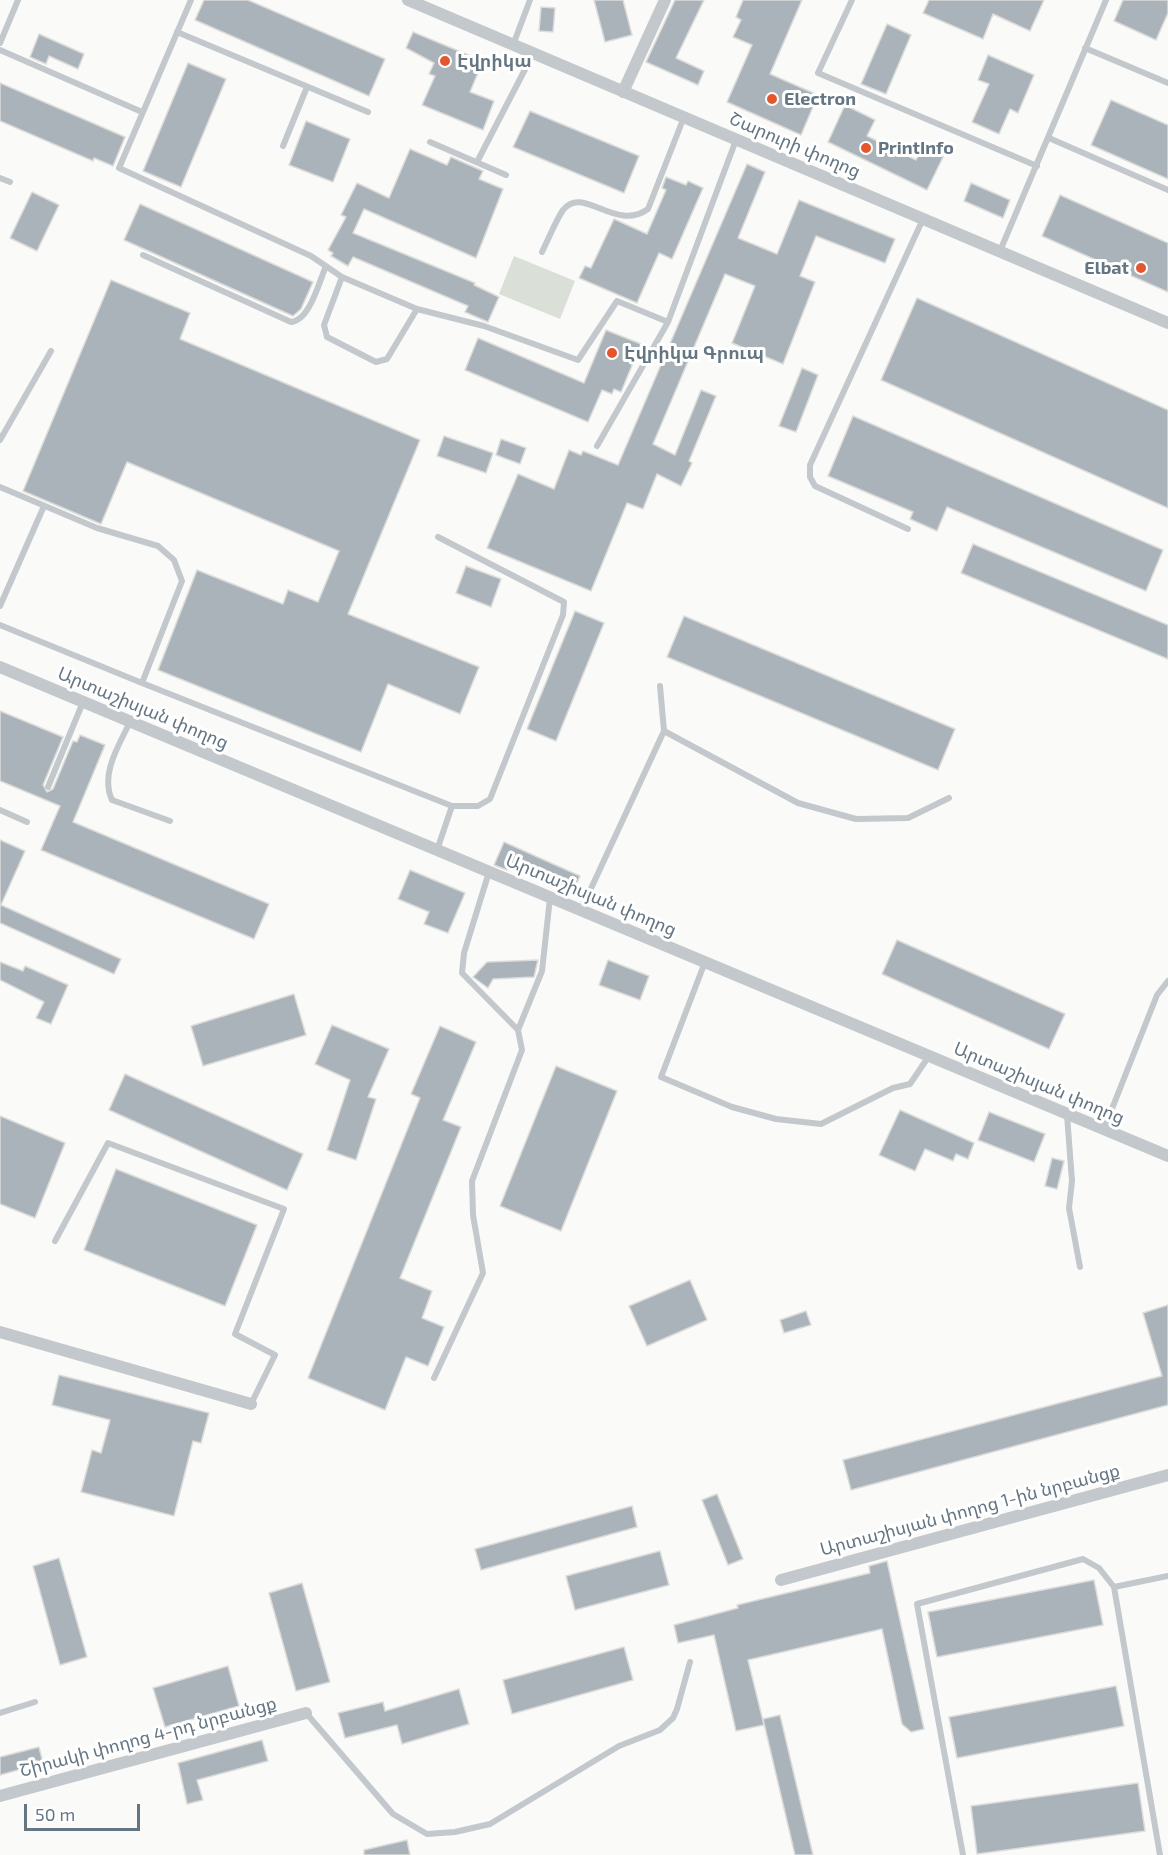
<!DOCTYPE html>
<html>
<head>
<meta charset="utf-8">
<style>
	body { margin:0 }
	#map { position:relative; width:1168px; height:1855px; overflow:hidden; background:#fafaf8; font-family:"Exo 2",sans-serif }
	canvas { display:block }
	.scale { position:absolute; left:24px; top:1804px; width:116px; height:27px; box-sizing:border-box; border:3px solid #657683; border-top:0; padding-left:8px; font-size:18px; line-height:21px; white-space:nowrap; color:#657683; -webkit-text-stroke:4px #fff; paint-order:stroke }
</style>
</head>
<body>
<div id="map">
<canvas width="1168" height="1855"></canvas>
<div class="scale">50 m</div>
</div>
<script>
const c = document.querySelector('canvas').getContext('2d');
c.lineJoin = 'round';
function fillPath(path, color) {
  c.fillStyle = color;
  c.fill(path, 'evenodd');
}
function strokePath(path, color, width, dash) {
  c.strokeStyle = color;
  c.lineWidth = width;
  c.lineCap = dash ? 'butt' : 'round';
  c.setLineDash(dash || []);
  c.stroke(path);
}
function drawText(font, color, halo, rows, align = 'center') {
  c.font = font + ' "Exo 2","Noto Sans Armenian",sans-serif';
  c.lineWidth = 6;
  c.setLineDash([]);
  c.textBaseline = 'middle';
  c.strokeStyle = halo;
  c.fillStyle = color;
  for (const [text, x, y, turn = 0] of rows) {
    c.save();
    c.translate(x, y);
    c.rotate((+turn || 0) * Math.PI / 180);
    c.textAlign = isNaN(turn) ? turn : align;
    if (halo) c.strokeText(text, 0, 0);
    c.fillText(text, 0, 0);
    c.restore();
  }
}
fillPath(new Path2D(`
	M 514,256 L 575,281 L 560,319 L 499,294 Z`), '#dadfd7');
const building = new Path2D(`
	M 204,0 L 248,0 L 385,59 L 369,96 L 195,20 Z
	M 594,0 L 623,0 L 632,35 L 605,42 Z
	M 675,0 L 704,0 L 676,58 L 704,71 L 698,85 L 646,62 Z
	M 743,0 L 802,0 L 770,74 L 818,95 L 801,135 L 727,102 L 752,45 L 733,37 L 741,20 L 736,17 Z
	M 929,0 L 1044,0 L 1030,31 L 993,14 L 983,39 L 923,13 Z
	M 1123,0 L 1168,0 L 1168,13 L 1156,40 L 1114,21 Z
	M 541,7 L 555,8 L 553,32 L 539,31 Z
	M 887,24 L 911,35 L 886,94 L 861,84 Z
	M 413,32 L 483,61 L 470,92 L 494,101 L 483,130 L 422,105 L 435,76 L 429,74 L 434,63 L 406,48 Z
	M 39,34 L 84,54 L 78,69 L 49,56 L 46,64 L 30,57 Z
	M 988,55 L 1034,75 L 1018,113 L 1010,109 L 999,134 L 972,122 L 989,84 L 978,80 Z
	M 188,63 L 226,79 L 181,187 L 143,171 Z
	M 0,83 L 125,137 L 113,166 L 94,158 L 93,161 L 0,121 Z
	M 1111,100 L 1168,125 L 1168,179 L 1091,145 Z
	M 845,105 L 875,120 L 867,136 L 916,160 L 924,143 L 945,153 L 927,190 L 828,142 Z
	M 530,111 L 639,156 L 624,193 L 513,147 Z
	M 306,121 L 350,139 L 333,182 L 289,165 Z
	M 410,149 L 447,165 L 451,157 L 483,171 L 479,179 L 503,189 L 476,258 L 364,209 L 353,233 L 475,283 L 474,285 L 499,297 L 488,322 L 465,312 L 468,306 L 353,257 L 348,266 L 331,256 L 333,253 L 328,250 L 346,217 L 341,215 L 357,183 L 389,198 Z
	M 747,164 L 765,172 L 738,238 L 777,254 L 799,200 L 895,239 L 885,263 L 816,236 L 800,276 L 815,282 L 783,364 L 732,343 L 755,286 L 725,274 L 653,444 L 675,455 L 701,390 L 716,396 L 689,461 L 692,463 L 681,486 L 657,474 L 643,509 L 627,503 L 591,591 L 487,548 L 518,474 L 554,489 L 569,450 L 581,455 L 583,451 L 618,465 Z
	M 666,177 L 686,185 L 688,181 L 703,188 L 672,259 L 659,253 L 637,303 L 579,278 L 585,266 L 591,268 L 614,219 L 647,234 L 666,190 L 662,188 Z
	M 971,183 L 1010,200 L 1003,218 L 964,201 Z
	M 32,192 L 59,205 L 37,251 L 10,238 Z
	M 1060,195 L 1168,243 L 1168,292 L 1042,236 Z
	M 140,204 L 313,282 L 301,309 L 293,316 L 124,240 Z
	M 111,280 L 190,313 L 180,339 L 420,440 L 348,614 L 479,667 L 460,714 L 388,684 L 361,752 L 158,670 L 197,570 L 283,604 L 288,590 L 318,602 L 339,551 L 127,462 L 101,524 L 23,491 Z
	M 917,298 L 1168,410 L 1168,508 L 881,380 Z
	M 606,330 L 641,344 L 621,392 L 614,389 L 612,394 L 602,390 L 588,422 L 465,370 L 478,338 L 584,383 Z
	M 802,368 L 818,375 L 796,432 L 779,426 Z
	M 853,416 L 1163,550 L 1146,591 L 947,507 L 937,531 L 910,519 L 913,512 L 828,476 Z
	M 444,436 L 493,453 L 486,473 L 437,456 Z
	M 501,439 L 526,448 L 520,464 L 496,455 Z
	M 973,544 L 1168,625 L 1168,659 L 961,573 Z
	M 466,566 L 501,579 L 491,607 L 456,593 Z
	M 575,611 L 604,623 L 556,741 L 527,729 Z
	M 684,616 L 955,729 L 938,770 L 667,657 Z
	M 0,711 L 63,737 L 43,785 L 47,792 L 53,789 L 73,741 L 77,742 L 80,735 L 105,745 L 73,822 L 269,904 L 254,939 L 41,850 L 60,806 L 0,781 Z
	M 0,840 L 25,851 L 1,905 L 121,959 L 114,974 L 0,923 Z
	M 504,842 L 580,876 L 573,892 L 510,864 L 507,870 L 494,865 Z
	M 410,870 L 465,893 L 448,933 L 424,924 L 429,912 L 398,899 Z
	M 897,940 L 1065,1014 L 1049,1049 L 882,974 Z
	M 538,960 L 534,977 L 493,979 L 488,988 L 473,977 L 487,962 Z
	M 608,960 L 649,976 L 640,1000 L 599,985 Z
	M 0,962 L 23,971 L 25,966 L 68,985 L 51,1024 L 36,1018 L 44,1002 L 0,980 Z
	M 294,994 L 306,1035 L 203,1066 L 191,1026 Z
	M 332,1025 L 389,1049 L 368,1097 L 376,1099 L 356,1160 L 327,1150 L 350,1080 L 315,1064 Z
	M 440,1026 L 476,1042 L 443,1120 L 461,1127 L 400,1278 L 432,1291 L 422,1318 L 444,1327 L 428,1366 L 406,1357 L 385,1410 L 308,1378 L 420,1098 L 411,1094 Z
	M 556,1066 L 617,1091 L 561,1231 L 500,1206 Z
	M 125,1074 L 303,1154 L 287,1190 L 109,1110 Z
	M 900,1110 L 974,1143 L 968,1159 L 956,1154 L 953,1161 L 925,1149 L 915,1171 L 879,1155 Z
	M 989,1112 L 1045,1134 L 1034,1162 L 978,1140 Z
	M 0,1116 L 65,1143 L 35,1218 L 0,1204 Z
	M 1052,1158 L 1064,1161 L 1057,1189 L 1045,1186 Z
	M 116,1169 L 257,1225 L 225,1306 L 84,1250 Z
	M 690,1280 L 707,1320 L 647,1346 L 629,1306 Z
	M 1168,1305 L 1168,1405 L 851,1490 L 843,1460 L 1162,1376 L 1143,1313 Z
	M 806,1311 L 811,1325 L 784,1333 L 780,1320 Z
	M 59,1375 L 209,1413 L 201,1443 L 193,1441 L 174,1516 L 81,1492 L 92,1450 L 101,1453 L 110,1420 L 52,1405 Z
	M 717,1494 L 743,1559 L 728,1565 L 702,1500 Z
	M 632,1506 L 637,1527 L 481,1570 L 475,1549 Z
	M 660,1551 L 669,1585 L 575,1610 L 566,1576 Z
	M 59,1558 L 87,1657 L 60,1665 L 33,1566 Z
	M 887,1561 L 924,1729 L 911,1732 L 902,1724 L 882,1629 L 748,1660 L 764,1725 L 736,1731 L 714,1635 L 678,1643 L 674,1625 L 738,1608 L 737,1605 L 870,1573 L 869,1566 Z
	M 1094,1580 L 1103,1625 L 937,1657 L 928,1612 Z
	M 302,1583 L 330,1682 L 296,1691 L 269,1593 Z
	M 624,1647 L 633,1680 L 512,1714 L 503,1680 Z
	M 228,1666 L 239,1706 L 165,1727 L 153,1688 Z
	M 1116,1686 L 1124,1726 L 957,1758 L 949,1717 Z
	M 459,1689 L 469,1724 L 402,1744 L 397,1725 L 345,1738 L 338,1713 L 383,1702 L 385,1711 Z
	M 780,1715 L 813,1855 L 795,1855 L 763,1719 Z
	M 262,1740 L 268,1761 L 197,1780 L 203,1800 L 187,1804 L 178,1763 Z
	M 39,1747 L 43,1763 L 0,1775 L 0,1757 Z
	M 1138,1783 L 1145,1831 L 977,1854 L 971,1806 Z
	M 407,1840 L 410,1855 L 364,1855 L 364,1850 Z`);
fillPath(building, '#aab3b9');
strokePath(building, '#dcdcda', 1.5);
strokePath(new Path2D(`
	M 191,0 L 119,168 L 311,256 L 342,277 L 417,309 L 484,326 L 578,360 L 617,301 L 668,322
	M 852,0 L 818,73 L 1037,166
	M 177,32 L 368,112
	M 0,43 L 18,0
	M 513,45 L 530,0
	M 1085,48 L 1168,83
	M 0,50 L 142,112
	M 1049,138 L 1168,190
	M 430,142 L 506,175
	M 283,146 L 307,87
	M 477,162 L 533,54
	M 0,178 L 10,182
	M 1000,251 L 1106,0
	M 542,252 C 549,238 555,222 563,210 C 583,184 615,233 648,209 L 684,117
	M 143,255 L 291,322 C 310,320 319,282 326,266
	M 342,277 L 324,325 L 327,337 L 376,362 L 387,359 L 417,309
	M 0,440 L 51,351
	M 597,446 L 668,322 L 736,140
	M 0,487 L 97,528 L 158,546 L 174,560 L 182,581 L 142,683 L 452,806 L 478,806 L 490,799 L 563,615 L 564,602 L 438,537
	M 908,529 L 815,486 L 810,477 L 810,465 L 923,219
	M 0,606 L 44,506
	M 0,625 L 142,683
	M 130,722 C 119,745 100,774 112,800 L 170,821
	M 664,731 L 798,803 L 856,819 L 908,818 L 949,798
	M 48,787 L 83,702
	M 0,810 L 27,822
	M 437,850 L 452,806
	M 581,910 L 664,731 L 660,686
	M 705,962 L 661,1077 L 732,1107 L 776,1119 L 821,1124 L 893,1088 L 910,1084 L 929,1056
	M 518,1030 L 542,971 L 550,898
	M 1067,1115 L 1072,1181 L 1069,1208 L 1080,1267
	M 1104,1129 L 1157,995 L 1168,981
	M 55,1241 L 108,1143 L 284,1209 L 235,1334 L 275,1355 L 251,1404
	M 434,1378 L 483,1273 L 473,1215 L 472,1181 L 522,1050 L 518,1030 L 462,973 L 464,953 L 489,872
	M 1114,1587 L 1168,1576
	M 0,1713 L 35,1702
	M 306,1713 L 393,1814 L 427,1834 L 455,1832 L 490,1824 L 619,1746 L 660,1730 L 673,1718 L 677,1709 L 690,1662
	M 963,1855 L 917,1604 L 1083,1559 L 1099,1568 L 1114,1587 L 1160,1855`), '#c3c8cc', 6);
strokePath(new Path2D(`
	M 408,0 L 1168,323
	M 623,92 L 665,0
	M 0,667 L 1168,1156
	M 0,1332 L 251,1404
	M 781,1580 L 1168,1475
	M 0,1796 L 306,1713`), '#c3c8cc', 12);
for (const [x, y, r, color] of [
	[445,61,6,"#e4572e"],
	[772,99,6,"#e4572e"],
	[866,148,6,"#e4572e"],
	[1141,268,6,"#e4572e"],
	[612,353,6,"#e4572e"]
]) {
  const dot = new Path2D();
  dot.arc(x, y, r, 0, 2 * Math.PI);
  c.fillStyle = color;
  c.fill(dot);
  strokePath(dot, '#fff', 2);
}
drawText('bold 18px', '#657683', '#fff', [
	["Էվրիկա",457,61],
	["Electron",784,99],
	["PrintInfo",878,148],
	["Elbat",1129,268,"right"],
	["Էվրիկա Գրուպ",624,353]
], 'left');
drawText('18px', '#657683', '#fff', [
	["Շարուրի փողոց",795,145,23],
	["Արտաշիսյան փողոց",143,708,23],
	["Արտաշիսյան փողոց",591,895,23],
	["Արտաշիսյան փողոց",1039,1083,23],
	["Արտաշիսյան փողոց 1-ին նրբանցք",970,1510,-15],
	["Շիրակի փողոց 4-րդ նրբանցք",148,1737,-15]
]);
</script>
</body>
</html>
